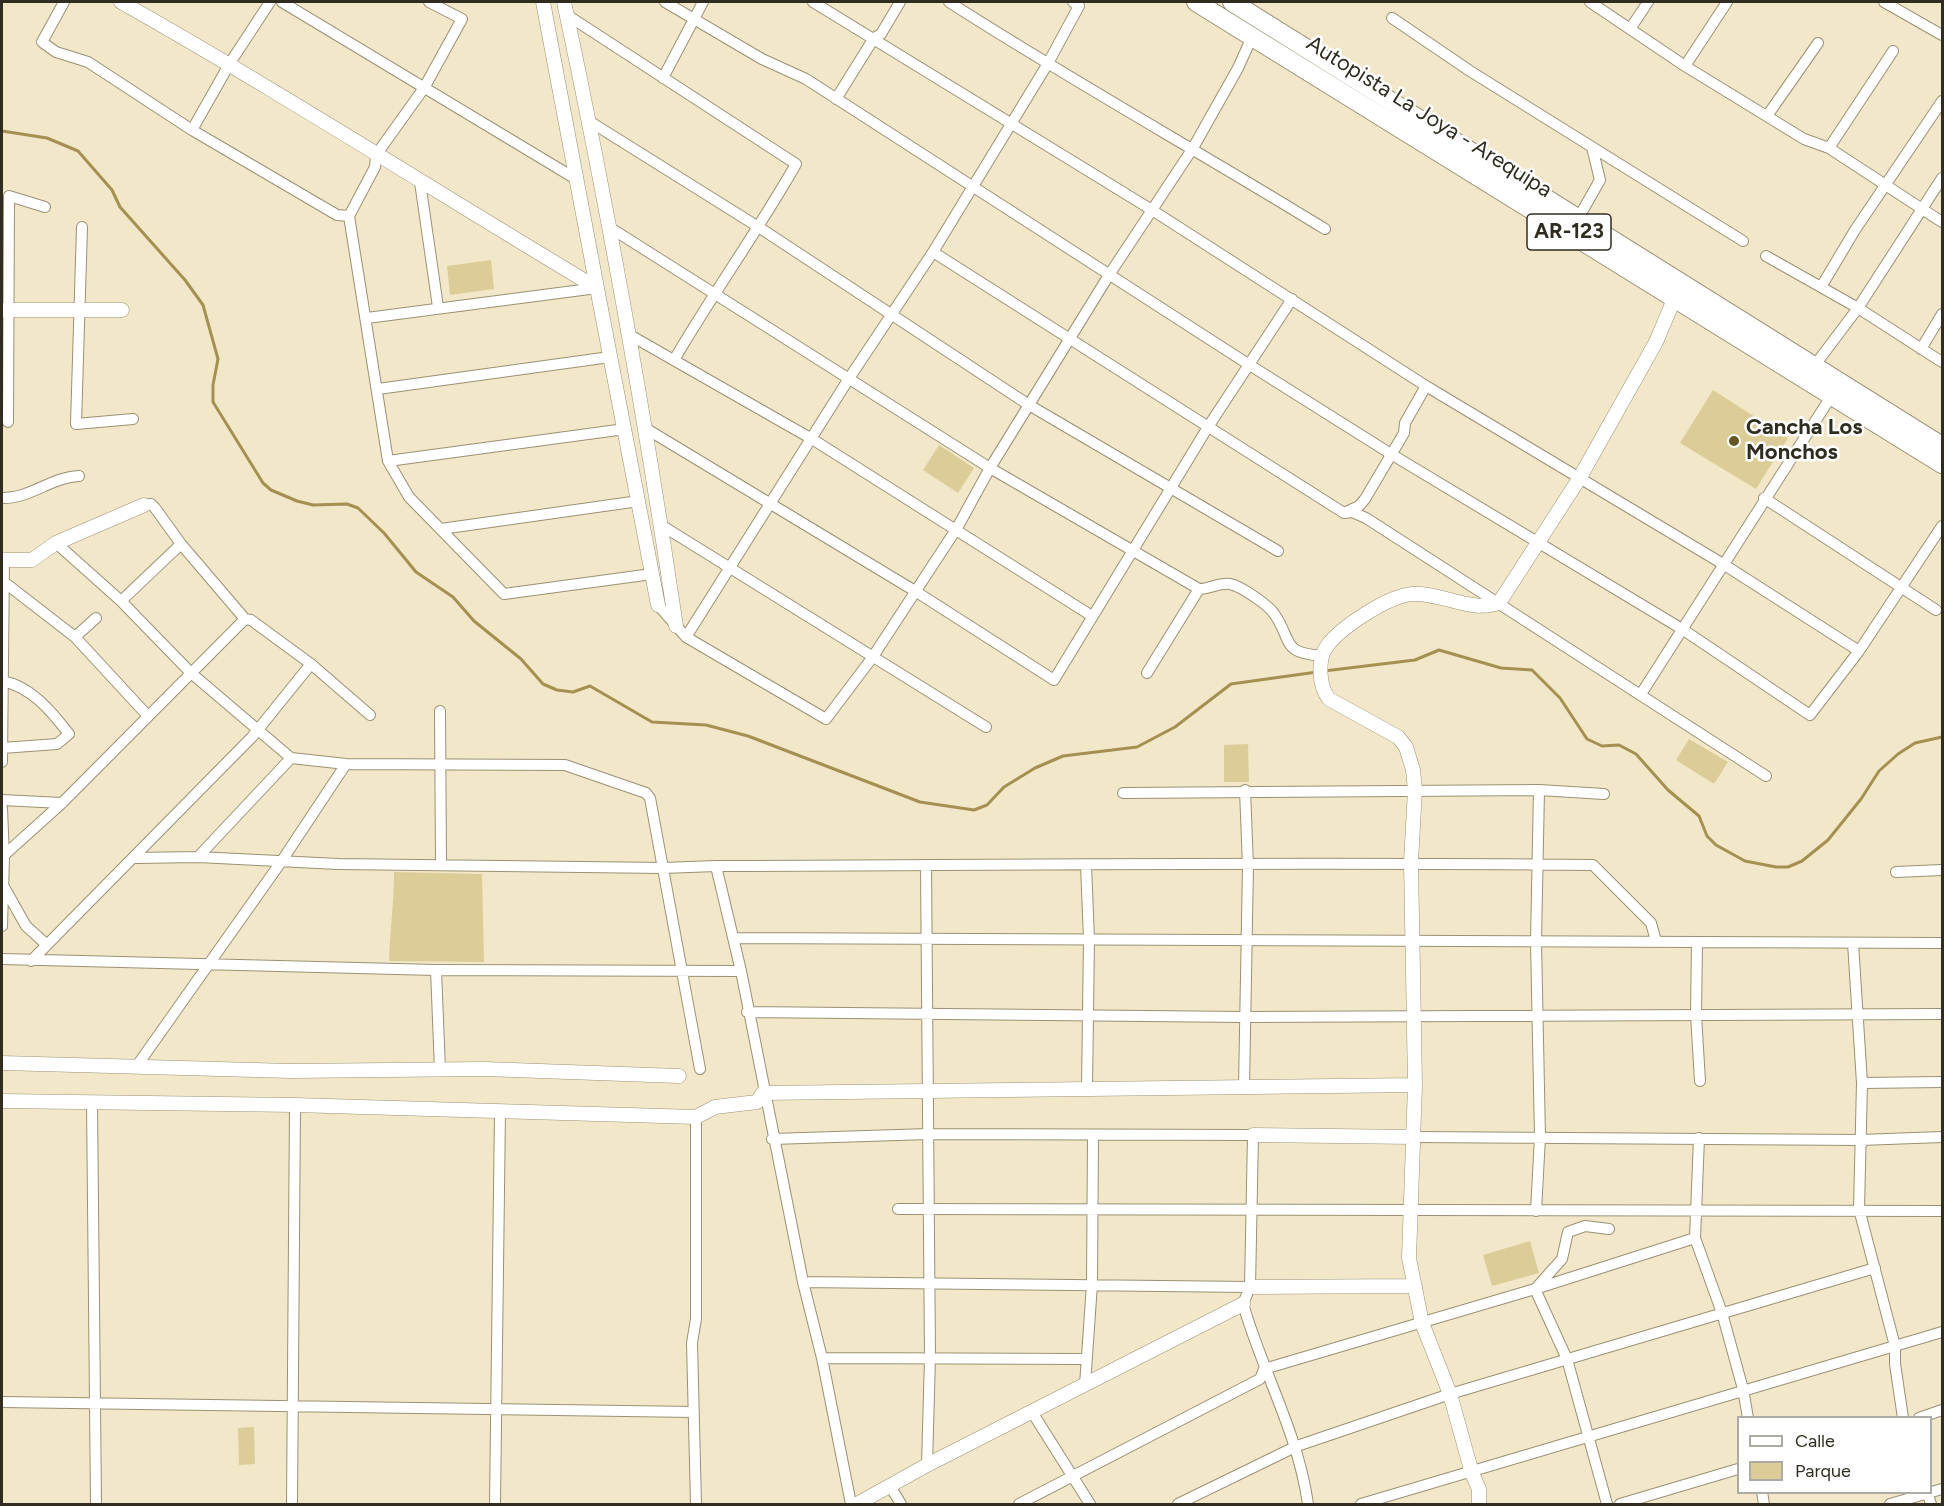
<!DOCTYPE html>
<html>
<head>
<meta charset="utf-8">
<style>
	body { margin:0 }
	#map { position:relative; width:1944px; height:1506px; overflow:hidden; background:#f2e8c9; font-family:Figtree,sans-serif }
	canvas { display:block }
	.frame { position:absolute; inset:0; border:3px solid #302c20; pointer-events:none }
	.legend { position:absolute; left:1737px; top:1416px; width:195px; height:78px; box-sizing:border-box; background:#fff; border:2px solid #acaba6; margin:0; padding:8px 10px; list-style:none; font-size:18px; color:#302c20 }
	.legend li { display:flex; align-items:center; gap:12px; height:30px }
	.legend b { width:30px; border:2px solid #acaba6 }
</style>
</head>
<body>
<div id="map">
<canvas width="1944" height="1506"></canvas>
<div class="frame"></div>
<ul class="legend">
<li><b style="height:8px;background:#fff"></b>Calle</li>
<li><b style="height:16px;background:#dccc97"></b>Parque</li>
</ul>
</div>
<script>
const c = document.querySelector('canvas').getContext('2d');
c.lineJoin = 'round';
function fillPath(path, color) {
  c.fillStyle = color;
  c.fill(path, 'evenodd');
}
function strokePath(path, color, width, dash) {
  c.strokeStyle = color;
  c.lineWidth = width;
  c.lineCap = dash ? 'butt' : 'round';
  c.setLineDash(dash || []);
  c.stroke(path);
}
function drawText(font, color, halo, rows, align = 'center') {
  c.font = font + ' Figtree,sans-serif';
  c.lineWidth = 5;
  c.setLineDash([]);
  c.textBaseline = 'middle';
  c.strokeStyle = halo;
  c.fillStyle = color;
  for (const [text, x, y, turn = 0] of rows) {
    c.save();
    c.translate(x, y);
    c.rotate((+turn || 0) * Math.PI / 180);
    c.textAlign = isNaN(turn) ? turn : align;
    if (halo) c.strokeText(text, 0, 0);
    c.fillText(text, 0, 0);
    c.restore();
  }
}
fillPath(new Path2D(`
	M 491,260 L 494,289 L 450,295 L 447,266 Z
	M 1713,390 L 1788,438 L 1756,489 L 1680,443 Z
	M 939,445 L 974,468 L 958,493 L 923,470 Z
	M 1689,739 L 1728,762 L 1714,784 L 1676,760 Z
	M 1248,744 L 1249,782 L 1224,782 L 1224,745 Z
	M 394,872 L 482,874 L 484,962 L 389,961 C 390,931 394,903 394,872 Z
	M 1530,1241 L 1539,1273 L 1492,1286 L 1483,1255 Z
	M 254,1427 L 255,1464 L 239,1465 L 238,1428 Z`), '#dccc97');
strokePath(new Path2D(`
	M 2,131 L 47,138 L 78,151 L 112,190 L 120,207 L 185,280 L 203,305 L 218,359 L 213,385 L 213,402 L 263,483 L 271,490 L 297,501 L 313,505 L 347,504 L 358,508 L 384,533 L 416,572 L 453,597 L 474,621 L 521,659 L 543,684 L 557,690 L 573,692 L 590,686 L 652,722 L 706,725 L 748,736 L 920,802 L 974,810 L 987,805 L 1004,787 L 1035,768 L 1063,756 L 1137,747 L 1175,727 L 1231,684 L 1317,672
	M 1324,671 L 1415,660 L 1439,650 L 1501,668 L 1532,670 L 1560,698 L 1587,739 L 1602,746 L 1619,745 L 1636,754 L 1668,790 L 1699,816 L 1707,836 L 1716,845 L 1745,861 L 1776,867 L 1788,867 L 1802,861 L 1828,840 L 1861,799 L 1879,771 L 1898,754 L 1915,743 L 1942,737`), '#a49050', 3);
const minor = new Path2D(`
	M 64,2 L 42,42 L 56,52 L 88,62 L 192,130 L 337,215 L 349,216
	M 282,2 L 576,179
	M 429,2 L 462,19 L 424,88 L 376,155 L 375,167 L 349,216 L 388,461 L 409,497 L 504,594 L 652,574
	M 665,2 L 762,59 L 806,79 L 1248,364 L 1391,454 L 1682,629 L 1810,715 L 1859,651 L 1942,526
	M 813,2 L 1152,210 L 1426,386 L 1723,564 L 1859,651
	M 949,2 C 1072,81 1200,152 1325,229
	M 1590,2 L 1685,66 L 1804,139 L 1829,148 L 1942,222
	M 1884,2 L 1942,35
	M 567,15 L 796,164 C 758,231 713,293 674,360
	M 1392,18 L 1470,71 L 1743,241
	M 1630,29 L 1648,2
	M 1685,66 L 1727,2
	M 663,78 L 703,2
	M 836,99 L 874,38 L 881,34 L 900,2
	M 1767,116 L 1818,43
	M 589,121 L 760,228 L 1029,405 L 1278,551
	M 192,130 L 230,63 L 270,2
	M 1829,148 L 1893,51
	M 420,182 L 438,307
	M 1579,217 L 1600,180 L 1592,147
	M 82,227 L 76,424 L 133,419
	M 609,227 L 990,468 L 1199,589 C 1210,589 1220,582 1230,584 C 1241,586 1270,606 1275,615 C 1293,642 1281,653 1323,656
	M 933,252 L 1344,513 L 1352,512 L 1366,518 L 1766,776
	M 1766,256 L 1858,308 L 1942,362
	M 1821,287 L 1855,230 L 1942,101
	M 367,318 L 597,288
	M 628,334 L 812,439 L 1092,616
	M 1921,349 L 1942,314
	M 1815,365 L 1858,308 L 1942,178
	M 378,389 L 610,357
	M 8,422 L 9,196 L 45,207
	M 645,428 L 915,591 L 1054,680 L 1208,427 L 1292,299
	M 388,461 L 625,429
	M 2,498 C 30,499 51,477 79,476
	M 1764,498 L 1936,610
	M 144,505 L 151,504 L 155,508 L 181,544 L 245,619 L 251,620 L 311,664 L 370,715
	M 1346,512 L 1359,506 L 1365,499 L 1404,433 L 1405,423 L 1426,386
	M 661,525 L 986,727
	M 441,529 L 639,501
	M 56,543 L 121,601 L 191,673 L 291,758 L 346,764 L 565,765 L 646,793 L 650,798 L 700,1069
	M 4,582 L 75,637 L 147,715
	M 121,601 L 181,544
	M 658,605 L 686,637 L 826,719 L 872,658 L 957,528 L 990,468 L 1109,275 L 1193,148 L 1238,68 L 1252,37
	M 75,637 L 96,618
	M 686,637 L 848,380 L 933,252 L 1047,65 L 1079,6 L 1073,2
	M 1147,673 L 1199,589
	M 2,681 C 31,686 52,712 69,734 L 57,744 L 2,748
	M 1641,694 L 1832,395
	M 440,711 L 441,865
	M 2,762 L 4,560
	M 1123,793 L 1539,790 L 1604,794
	M 2,800 L 62,803
	M 2,808 L 4,857 L 2,926
	M 2,857 L 62,803 L 245,619
	M 198,857 L 291,758
	M 135,858 L 198,857 L 338,864 L 663,868 L 716,866 C 1008,865 1301,862 1593,865 L 1651,923 L 1656,941
	M 926,865 L 930,1357 L 927,1465
	M 1086,865 L 1089,939 L 1087,1088
	M 716,866 L 741,971 L 803,1282 L 822,1358 L 851,1504
	M 1896,872 L 1942,870
	M 4,887 L 26,926 L 47,945
	M 734,938 L 1942,943
	M 1697,942 L 1696,1015 L 1700,1081
	M 1853,943 L 1862,1083 L 1859,1209 L 1895,1346 L 1895,1364 L 1903,1418
	M 2,959 L 436,970 L 741,971
	M 31,961 L 252,737 L 311,664
	M 436,970 L 440,1070
	M 747,1012 L 1244,1017 L 1942,1014
	M 136,1067 L 281,862 L 346,764
	M 1862,1083 L 1942,1082
	M 1244,1087 L 1248,866 L 1245,790
	M 92,1102 L 96,1504
	M 696,1117 L 696,1319 L 692,1343 L 696,1504
	M 1414,1137 L 1860,1140 L 1942,1137
	M 1699,1138 L 1695,1238 L 1722,1313 L 1743,1389 L 1748,1418
	M 772,1139 L 929,1134 L 1253,1135 L 1250,1287 L 1243,1304 C 1263,1373 1298,1433 1308,1504
	M 898,1209 L 1942,1211
	M 1536,1211 L 1540,1137 L 1536,942 L 1539,790
	M 803,1282 L 1250,1287
	M 1537,1287 L 1562,1259 L 1568,1232 L 1585,1226 L 1609,1229
	M 1535,1289 L 1567,1359 L 1607,1504
	M 822,1358 L 1086,1359
	M 1085,1385 L 1092,1284 L 1093,1135
	M 2,1402 L 694,1412
	M 1032,1412 L 1090,1504
	M 1919,1418 L 1942,1410
	M 890,1486 L 901,1504
	M 1762,1492 L 1764,1504
	M 1927,1492 L 1931,1504
	M 292,1504 L 295,1105
	M 495,1504 L 500,1111
	M 1019,1504 L 1260,1379 L 1264,1369 L 1535,1289 L 1695,1238
	M 1178,1504 L 1297,1446 L 1450,1394 L 1875,1268
	M 1361,1504 L 1942,1332
	M 1620,1504 L 1738,1469
	M 1890,1504 L 1942,1489`);
const tertiary = new Path2D(`
	M 121,2 C 282,93 438,193 597,288 L 658,605
	M 543,2 L 597,288
	M 564,2 C 608,208 645,417 676,626
	M 2,310 L 122,310
	M 2,560 L 32,560 L 56,543 L 144,505
	M 2,1063 L 291,1071 L 485,1069 L 679,1076
	M 2,1101 L 295,1105 L 696,1117 L 715,1107 L 757,1102 L 763,1093 L 1415,1085
	M 1253,1135 L 1414,1137
	M 1250,1287 L 1415,1286
	M 857,1504 L 927,1465 L 1243,1304
	M 1479,1504 L 1479,1489 L 1472,1473 L 1450,1394 L 1422,1323 L 1409,1258 L 1415,1085 L 1411,862 L 1415,790 L 1413,770 L 1406,747 L 1398,737 L 1329,699 C 1319,687 1317,659 1327,646 C 1341,627 1388,596 1412,594 C 1441,592 1470,613 1499,603 L 1579,479 L 1656,342 L 1675,297`);
const primary = new Path2D(`
	M 1196,2 L 1942,464
	M 1232,2 L 1942,446`);
strokePath(minor, '#9a9174', 12);
strokePath(tertiary, '#9a9174', 15);
strokePath(primary, '#9a9174', 20);
strokePath(minor, '#fff', 10);
strokePath(tertiary, '#fff', 14);
strokePath(primary, '#fff', 18);
for (const [x, y, r, color] of [
	[1734,441,6,"#665724"]
]) {
  const dot = new Path2D();
  dot.arc(x, y, r, 0, 2 * Math.PI);
  c.fillStyle = color;
  c.fill(dot);
  strokePath(dot, '#fff', 2);
}
for (const [x, y, w] of [
	[1569,232,84]
]) {
  const box = new Path2D();
  box.roundRect(x - w / 2, y - 18, w, 36, 4.5);
  c.fillStyle = '#fff';
  c.fill(box);
  strokePath(box, '#302c20', 1.5);
}
drawText('bold 21px', '#302c20', null, [
	["AR-123",1569,232]
]);
drawText('22px', '#302c20', '#fff', [
	["Autopista La Joya - Arequipa",1429,117,32]
]);
drawText('bold 22px', '#302c20', '#fff', [
	["Cancha Los",1746,428],
	["Monchos",1746,453]
], 'left');
</script>
</body>
</html>
